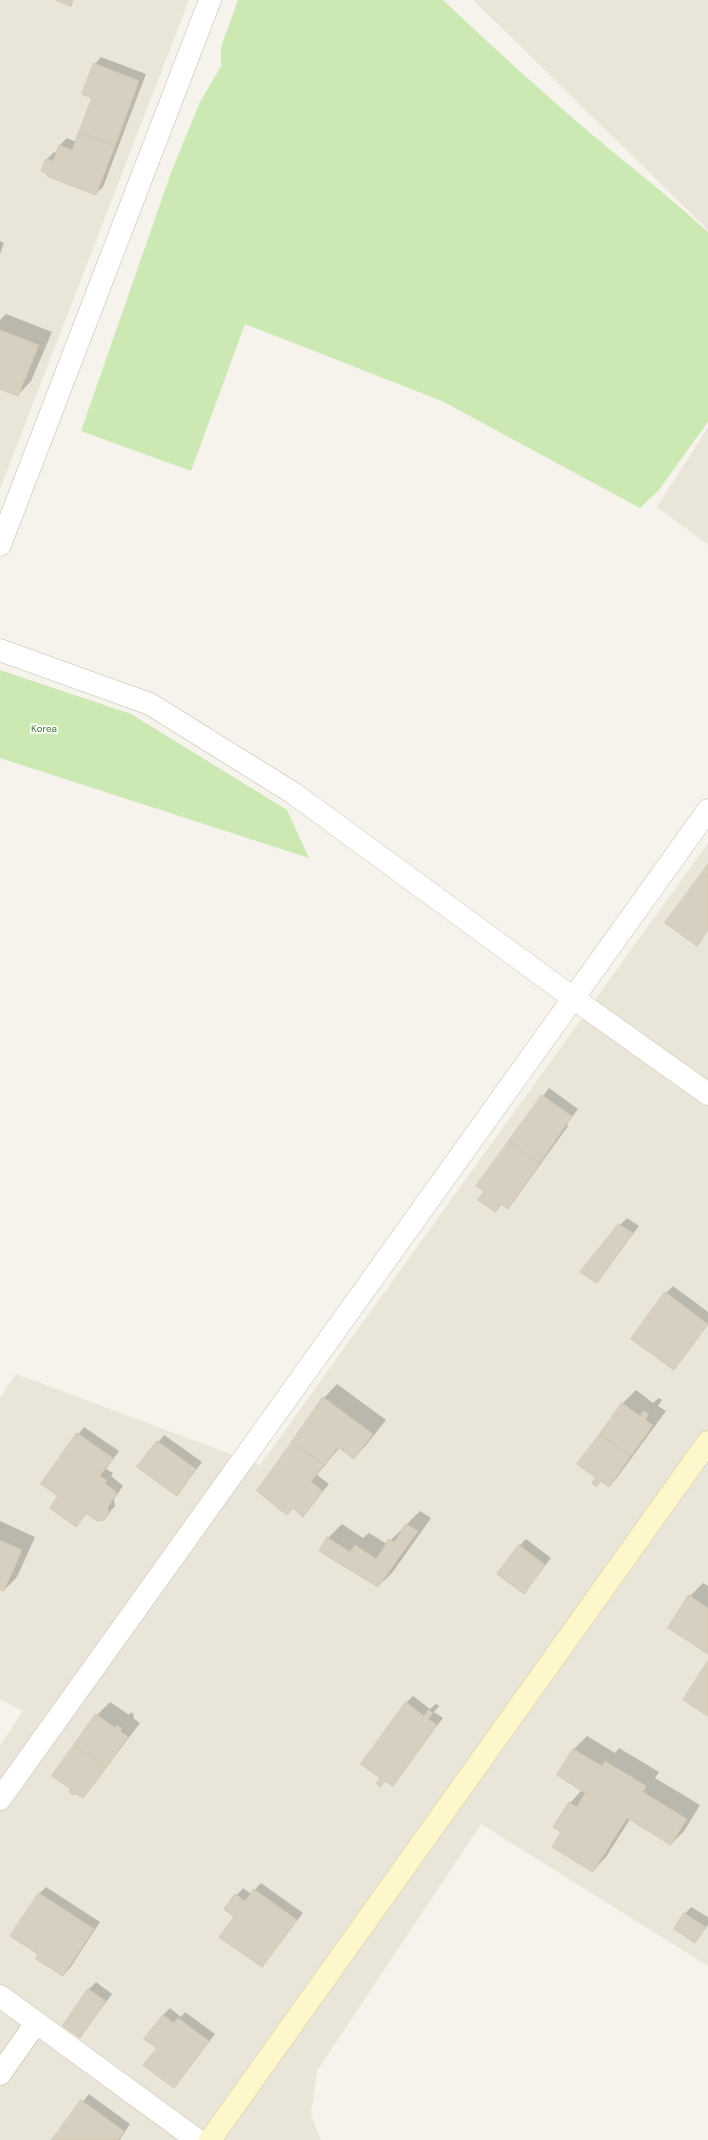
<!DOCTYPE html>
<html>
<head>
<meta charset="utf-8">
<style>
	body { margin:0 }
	canvas { display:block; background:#f5f3eb }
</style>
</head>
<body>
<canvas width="708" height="2140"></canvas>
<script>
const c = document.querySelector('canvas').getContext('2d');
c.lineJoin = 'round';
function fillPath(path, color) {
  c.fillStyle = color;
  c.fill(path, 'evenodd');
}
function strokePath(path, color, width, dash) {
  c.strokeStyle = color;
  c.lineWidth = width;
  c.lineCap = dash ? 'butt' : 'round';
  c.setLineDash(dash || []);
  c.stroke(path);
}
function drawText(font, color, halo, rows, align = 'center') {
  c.font = font + ' "DM Sans",sans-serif';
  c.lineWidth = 3.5;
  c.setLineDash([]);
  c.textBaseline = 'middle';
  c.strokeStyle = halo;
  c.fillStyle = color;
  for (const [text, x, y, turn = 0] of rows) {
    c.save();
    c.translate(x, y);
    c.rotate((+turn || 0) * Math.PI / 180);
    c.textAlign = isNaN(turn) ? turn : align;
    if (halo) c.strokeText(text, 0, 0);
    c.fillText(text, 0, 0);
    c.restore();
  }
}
fillPath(new Path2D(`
	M 0,0 L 189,0 L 0,489 Z
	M 473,0 L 708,0 L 708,230 Z
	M 708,427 L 708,545 L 657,507 Z
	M 708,843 L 708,1966 L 481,1824 L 317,2071 L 311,2115 L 321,2140 L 0,2140 L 0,1745 L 23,1711 L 0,1699 L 0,1397 L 16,1374 L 260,1465 Z`), '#e9e5d9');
fillPath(new Path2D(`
	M 238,0 L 443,0 C 498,52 554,103 613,152 C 645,178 677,204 708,232 L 708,422 L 658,491 L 640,508 L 442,401 L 245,324 L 191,471 L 81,431 L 172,170 L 200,102 L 221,66 L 221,47 Z
	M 0,670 L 131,714 L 287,810 L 309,858 L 0,758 Z`), '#cce9b4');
fillPath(new Path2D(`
	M 101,57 L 146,74 L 103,187 L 96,193 L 42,171 L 47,159 L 54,152 L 57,153 L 60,145 L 67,138 L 76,142 L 93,98 L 95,64 Z
	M 0,241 L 4,243 L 0,254 Z
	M 6,314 L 52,332 L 31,381 L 18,395 L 0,388 L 0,320 Z
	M 549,1088 L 578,1109 L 567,1124 L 568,1126 L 514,1201 L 508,1208 L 502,1204 L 495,1211 L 485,1191 L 478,1186 Z
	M 627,1218 L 639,1226 L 597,1282 L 620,1225 Z
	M 673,1286 L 708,1312 L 708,1324 L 674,1369 L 666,1293 Z
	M 337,1384 L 386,1420 L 367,1444 L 354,1458 L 340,1447 L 317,1475 L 329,1484 L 303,1515 L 293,1508 L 287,1514 L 258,1491 L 324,1398 Z
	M 636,1390 L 653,1403 L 659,1398 L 662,1400 L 658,1406 L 666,1411 L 616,1479 L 609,1486 L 601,1480 L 596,1485 L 622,1404 Z
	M 84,1427 L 119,1451 L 106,1469 L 113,1473 L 111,1476 L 123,1486 L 114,1499 L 115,1506 L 104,1519 L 87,1513 L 76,1525 L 60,1496 L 42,1483 Z
	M 164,1435 L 202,1462 L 177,1495 L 139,1467 Z
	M 420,1511 L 431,1518 L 392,1573 L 378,1586 L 320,1550 L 328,1538 L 342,1524 L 363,1538 L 369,1533 L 387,1544 Z
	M 0,1521 L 35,1537 L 17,1577 L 4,1590 L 0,1588 Z
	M 526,1539 L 551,1558 L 524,1593 L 519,1546 Z
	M 703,1583 L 708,1586 L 708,1653 L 690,1596 Z
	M 413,1696 L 430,1709 L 436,1704 L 439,1706 L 434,1712 L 443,1718 L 392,1785 L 381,1777 L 406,1703 Z
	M 110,1702 L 129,1715 L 131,1712 L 134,1715 L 133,1718 L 140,1723 L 83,1797 L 97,1715 Z
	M 587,1736 L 615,1753 L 619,1748 L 659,1772 L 655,1778 L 700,1805 L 684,1831 L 671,1844 L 630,1819 L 606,1857 L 593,1871 L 562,1832 L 570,1803 L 582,1790 L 558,1775 L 574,1749 Z
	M 261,1883 L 303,1913 L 262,1966 L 235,1916 L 225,1909 L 243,1888 L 251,1894 Z
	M 46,1887 L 100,1922 L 70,1968 L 63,1975 L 40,1954 L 39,1894 Z
	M 691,1907 L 708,1917 L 708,1925 L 695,1941 L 685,1914 Z
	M 96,1982 L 112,1994 L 80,2037 L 65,2025 L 89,1989 Z
	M 170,2008 L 181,2017 L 185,2012 L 215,2034 L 174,2087 L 158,2048 L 163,2015 Z
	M 89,2094 L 130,2124 L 120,2139 L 121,2140 L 53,2140 Z`), '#0003');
const building = new Path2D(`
	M 56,0 L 73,0 L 71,6 Z
	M 94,63 L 139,81 L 115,146 L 79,132 L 92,98 L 82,94 Z
	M 79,132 L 115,146 L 96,195 L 47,176 L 48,174 L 41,171 L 46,159 L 53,161 L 59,145 L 72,150 Z
	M 0,330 L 39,345 L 18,396 L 0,389 Z
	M 708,864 L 708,878 L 702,873 Z
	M 702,873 L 708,878 L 708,930 L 697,946 L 665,923 Z
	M 542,1095 L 572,1116 L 540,1163 L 509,1141 Z
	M 509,1141 L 540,1163 L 508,1209 L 501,1204 L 495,1212 L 478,1200 L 484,1191 L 476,1186 Z
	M 619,1224 L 633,1233 L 597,1283 L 580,1272 Z
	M 665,1292 L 708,1324 L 674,1370 L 631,1339 Z
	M 323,1397 L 373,1434 L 354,1459 L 338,1447 L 325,1465 L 292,1442 Z
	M 622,1403 L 640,1416 L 644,1411 L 649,1414 L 645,1420 L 653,1425 L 631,1456 L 600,1434 Z
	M 77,1433 L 113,1458 L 100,1476 L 107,1480 L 105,1483 L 117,1493 L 108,1507 L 109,1514 L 104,1520 L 97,1521 L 86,1513 L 76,1527 L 50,1508 L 58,1496 L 41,1484 Z
	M 600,1434 L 631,1456 L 609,1487 L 600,1481 L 596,1487 L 592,1483 L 596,1478 L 577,1464 Z
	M 157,1441 L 196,1469 L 177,1496 L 137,1467 Z
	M 292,1442 L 324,1465 L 311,1482 L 323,1491 L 303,1517 L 293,1508 L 287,1515 L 257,1491 Z
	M 406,1524 L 418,1531 L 378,1587 L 319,1551 L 327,1537 L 350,1552 L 355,1545 L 376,1559 L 389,1539 L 394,1542 Z
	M 0,1540 L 22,1550 L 4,1591 L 0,1590 Z
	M 519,1545 L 545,1565 L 524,1594 L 497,1574 Z
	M 689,1595 L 708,1608 L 708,1654 L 668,1628 Z
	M 708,1661 L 708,1716 L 683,1700 Z
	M 406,1702 L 424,1716 L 428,1710 L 433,1713 L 428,1719 L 437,1725 L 393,1786 L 385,1781 L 380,1787 L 376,1783 L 380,1778 L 361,1764 Z
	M 96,1714 L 115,1728 L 117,1725 L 122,1729 L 120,1731 L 128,1737 L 106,1768 L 74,1745 Z
	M 74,1745 L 106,1768 L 83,1798 L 75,1793 L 74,1795 L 69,1792 L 71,1789 L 52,1776 Z
	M 573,1749 L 602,1766 L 605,1761 L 646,1786 L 643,1792 L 687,1819 L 671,1845 L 627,1818 L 593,1872 L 552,1847 L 561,1832 L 553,1827 L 569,1802 L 577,1807 L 585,1793 L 557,1775 Z
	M 254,1889 L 297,1920 L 262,1967 L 219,1937 L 234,1917 L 224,1909 L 235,1894 L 245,1901 Z
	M 39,1893 L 94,1929 L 63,1976 L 36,1959 L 38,1954 L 10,1936 Z
	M 684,1913 L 706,1927 L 695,1943 L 674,1929 Z
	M 88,1989 L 106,2001 L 80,2038 L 63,2026 Z
	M 163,2015 L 174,2023 L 178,2018 L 209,2041 L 174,2088 L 143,2065 L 157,2048 L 144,2039 Z
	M 81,2100 L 124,2131 L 118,2140 L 52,2140 Z`);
fillPath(building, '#d7d0c0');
strokePath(building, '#d2c9b3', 1);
const street = new Path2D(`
	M 0,545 L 210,0
	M 0,650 L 150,704 L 293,793 L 573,998 L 708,1094
	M 0,1799 L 708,810
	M 0,1996 L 197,2140
	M 0,2074 L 36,2023`);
const secondary = new Path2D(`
	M 210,2140 L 708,1442`);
strokePath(street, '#c1bcad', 23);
strokePath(secondary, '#d4ca9a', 23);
strokePath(street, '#fff', 22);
strokePath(secondary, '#fef7cb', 22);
drawText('10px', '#427c2b', '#fff', [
	["Korea",44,729]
]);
</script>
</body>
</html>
